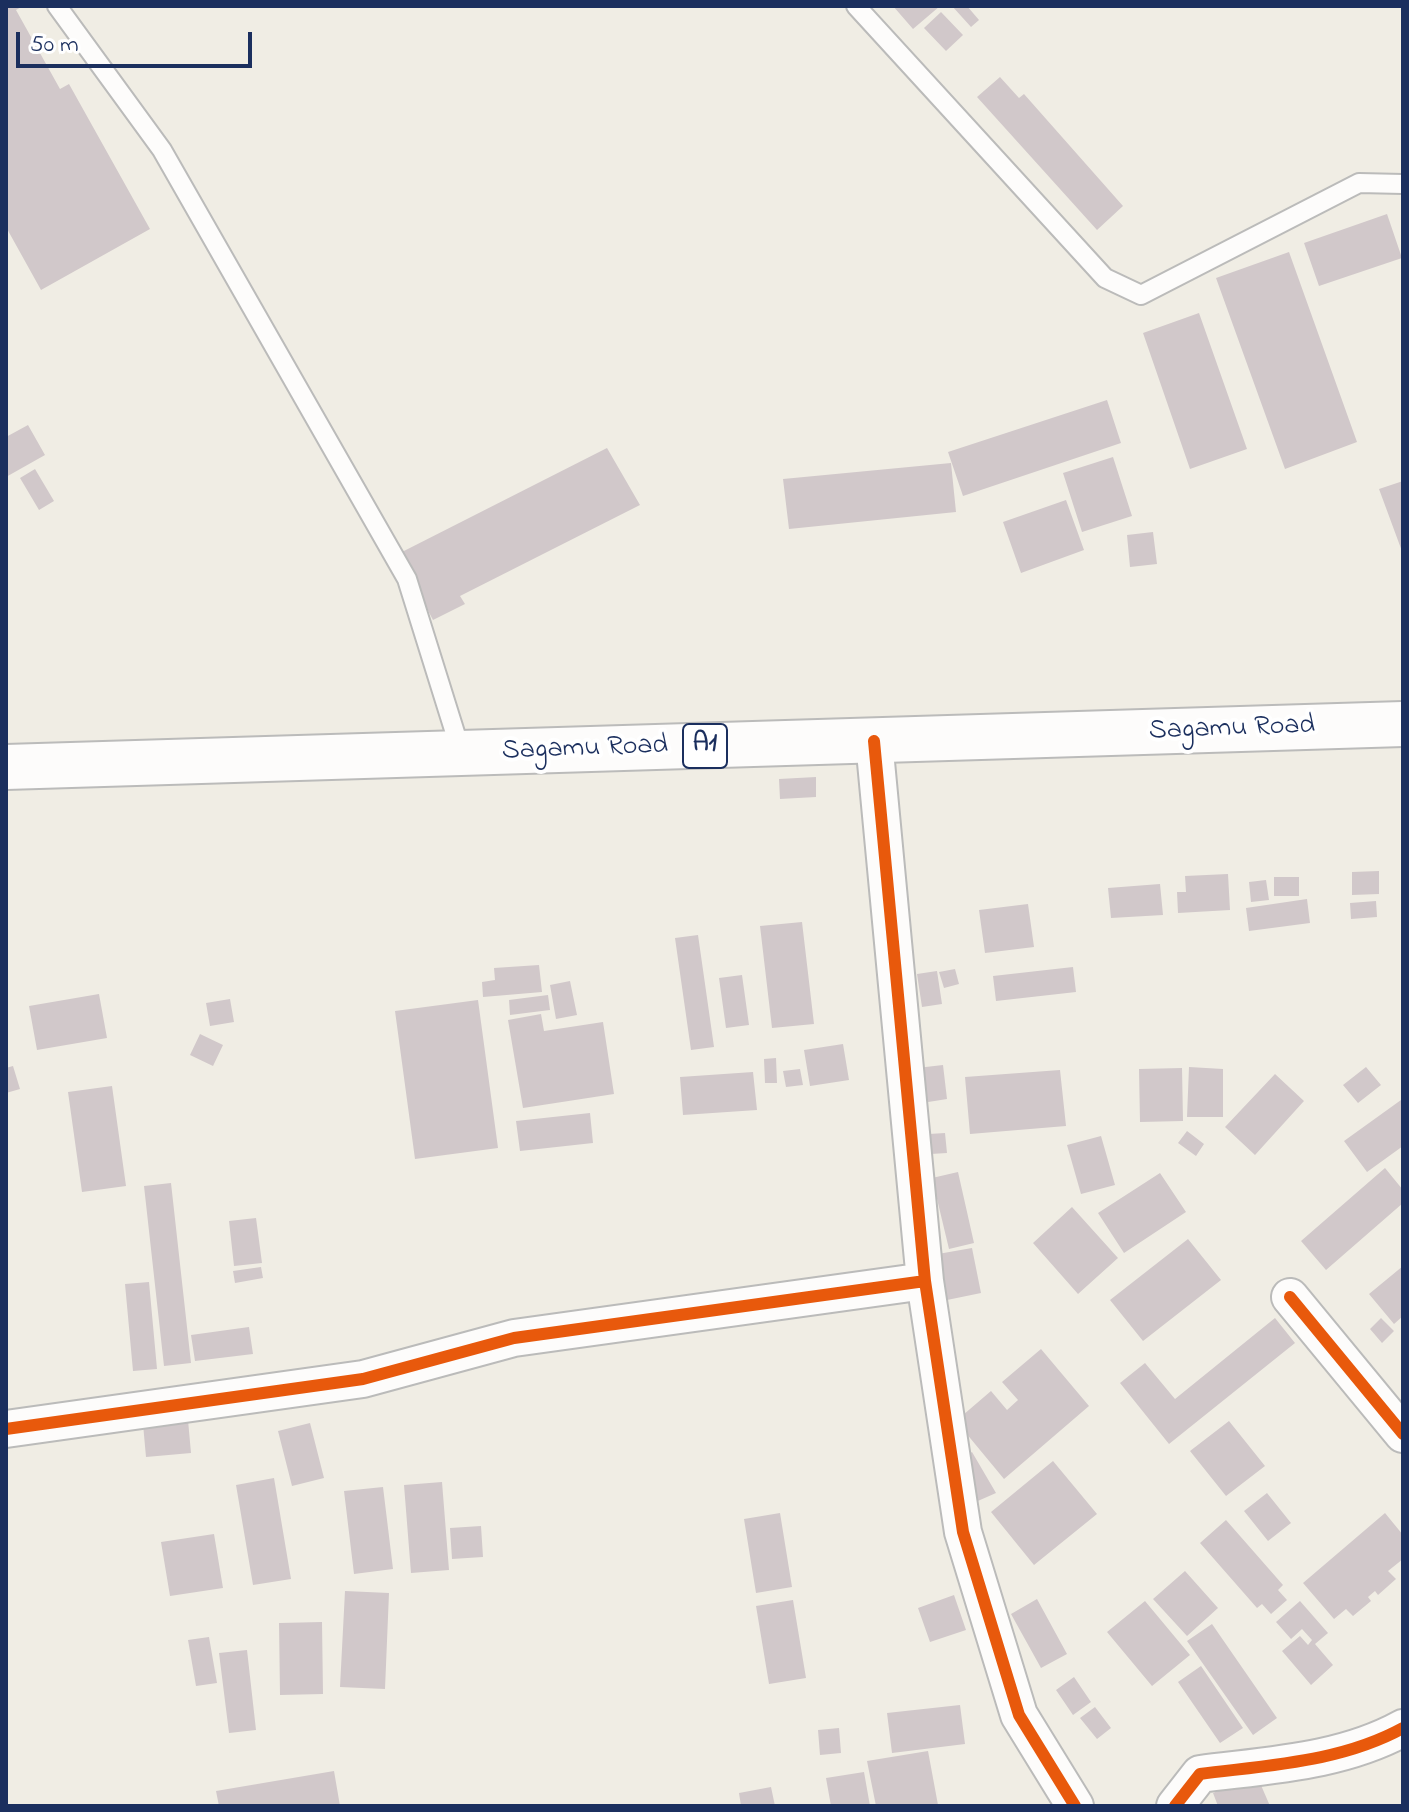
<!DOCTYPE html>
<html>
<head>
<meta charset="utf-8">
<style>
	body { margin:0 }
	#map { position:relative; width:1409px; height:1812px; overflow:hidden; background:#f0ede4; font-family:"Indie Flower",sans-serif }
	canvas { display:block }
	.frame { position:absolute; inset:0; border:8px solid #1b2f5e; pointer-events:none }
	.scale { position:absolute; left:16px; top:32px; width:236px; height:36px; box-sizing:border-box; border:4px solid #1b2f5e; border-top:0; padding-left:10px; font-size:24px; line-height:28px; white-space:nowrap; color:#1b2f5e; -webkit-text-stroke:6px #fff; paint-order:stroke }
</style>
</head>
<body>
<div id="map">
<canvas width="1409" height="1812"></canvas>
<div class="frame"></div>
<div class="scale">50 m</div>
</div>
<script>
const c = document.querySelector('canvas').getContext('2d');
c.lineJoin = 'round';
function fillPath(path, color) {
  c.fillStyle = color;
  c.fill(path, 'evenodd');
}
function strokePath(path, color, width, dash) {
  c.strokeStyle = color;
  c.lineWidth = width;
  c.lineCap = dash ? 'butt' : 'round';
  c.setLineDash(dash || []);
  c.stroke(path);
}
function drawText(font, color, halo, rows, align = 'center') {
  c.font = font + ' "Indie Flower",sans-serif';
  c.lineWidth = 8;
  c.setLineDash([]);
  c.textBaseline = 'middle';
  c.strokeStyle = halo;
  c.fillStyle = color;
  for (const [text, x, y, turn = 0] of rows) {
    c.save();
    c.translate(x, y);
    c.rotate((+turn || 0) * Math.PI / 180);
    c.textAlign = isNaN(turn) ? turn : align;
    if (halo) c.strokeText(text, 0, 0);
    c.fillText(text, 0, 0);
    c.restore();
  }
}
fillPath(new Path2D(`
	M 6,6 L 23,6 L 16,10 L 60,89 L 69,84 L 150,229 L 41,290 L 6,227 Z
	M 893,6 L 940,6 L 913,29 Z
	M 952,6 L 967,6 L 979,20 L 971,27 Z
	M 941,12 L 963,35 L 946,51 L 924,28 Z
	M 1000,77 L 1019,98 L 1024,94 L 1123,206 L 1097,230 L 977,97 Z
	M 1387,214 L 1402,258 L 1319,286 L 1304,243 Z
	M 1289,252 L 1357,442 L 1285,469 L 1216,278 Z
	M 1199,313 L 1247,449 L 1190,469 L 1143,333 Z
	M 1107,400 L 1121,443 L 963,496 L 948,452 Z
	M 28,425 L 45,455 L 6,477 L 6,437 Z
	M 607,448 L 640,505 L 460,596 L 465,604 L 433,620 L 398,554 Z
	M 1113,457 L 1132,516 L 1082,532 L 1063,473 Z
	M 951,463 L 956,512 L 789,529 L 783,479 Z
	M 35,469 L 54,501 L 39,510 L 20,478 Z
	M 1403,481 L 1403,554 L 1379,489 Z
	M 1066,500 L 1084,550 L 1021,573 L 1003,522 Z
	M 1153,532 L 1157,564 L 1130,567 L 1127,535 Z
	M 816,777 L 816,797 L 780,799 L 779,779 Z
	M 1379,871 L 1379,894 L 1352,895 L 1352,872 Z
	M 1228,874 L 1230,910 L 1178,913 L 1177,892 L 1186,892 L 1185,876 Z
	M 1274,877 L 1299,877 L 1299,896 L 1274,896 Z
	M 1266,880 L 1269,900 L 1251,902 L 1249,882 Z
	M 1160,884 L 1163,915 L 1111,918 L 1108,888 Z
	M 1307,899 L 1310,923 L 1249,931 L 1246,908 Z
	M 1376,901 L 1377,917 L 1351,919 L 1350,903 Z
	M 1028,904 L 1034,947 L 985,953 L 979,910 Z
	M 802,922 L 814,1024 L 772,1028 L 760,926 Z
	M 698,935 L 714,1047 L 691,1050 L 675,938 Z
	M 539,965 L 542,992 L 483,997 L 482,982 L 495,980 L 494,968 Z
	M 1073,967 L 1076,992 L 996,1001 L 993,976 Z
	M 955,969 L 959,984 L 944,988 L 939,972 Z
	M 937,971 L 942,1004 L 922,1007 L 917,974 Z
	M 742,975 L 749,1025 L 726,1028 L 719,978 Z
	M 570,981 L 577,1015 L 556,1019 L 550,985 Z
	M 99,994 L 107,1038 L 37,1050 L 29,1006 Z
	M 548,995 L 550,1010 L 510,1015 L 509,1000 Z
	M 230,999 L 234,1022 L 210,1026 L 206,1003 Z
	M 478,1000 L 498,1148 L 415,1159 L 395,1011 Z
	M 541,1014 L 544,1031 L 603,1022 L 614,1094 L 523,1108 L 508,1020 Z
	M 200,1034 L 223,1045 L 213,1066 L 190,1055 Z
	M 843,1044 L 849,1080 L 810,1086 L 804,1050 Z
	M 776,1058 L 777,1083 L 765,1083 L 764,1059 Z
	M 943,1065 L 947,1099 L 922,1103 L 917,1068 Z
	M 13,1066 L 20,1089 L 6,1093 L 6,1068 Z
	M 1189,1067 L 1223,1069 L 1223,1117 L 1187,1117 Z
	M 1366,1067 L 1381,1085 L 1358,1103 L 1343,1085 Z
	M 1182,1068 L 1183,1121 L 1140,1122 L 1139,1069 Z
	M 800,1069 L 803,1085 L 786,1087 L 783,1071 Z
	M 1060,1070 L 1066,1126 L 970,1134 L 965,1077 Z
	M 753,1072 L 757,1110 L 683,1115 L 680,1077 Z
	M 1275,1074 L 1304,1101 L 1255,1155 L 1225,1127 Z
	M 112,1086 L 126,1186 L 82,1192 L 68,1092 Z
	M 1401,1100 L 1403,1103 L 1403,1146 L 1367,1172 L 1344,1141 Z
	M 590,1113 L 593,1143 L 520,1151 L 516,1121 Z
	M 1187,1131 L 1204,1144 L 1196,1156 L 1178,1143 Z
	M 945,1133 L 947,1153 L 931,1154 L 929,1134 Z
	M 1101,1136 L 1115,1185 L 1081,1194 L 1067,1145 Z
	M 1385,1168 L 1403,1190 L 1403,1203 L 1326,1270 L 1301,1241 Z
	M 958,1172 L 974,1243 L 949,1249 L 932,1178 Z
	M 1160,1173 L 1186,1212 L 1124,1253 L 1098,1213 Z
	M 171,1183 L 191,1363 L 164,1366 L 144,1186 Z
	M 1072,1207 L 1118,1258 L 1078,1294 L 1033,1243 Z
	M 256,1218 L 262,1263 L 234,1266 L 229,1221 Z
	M 1188,1239 L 1221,1280 L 1143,1341 L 1110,1300 Z
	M 972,1248 L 981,1293 L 947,1300 L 938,1254 Z
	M 1403,1266 L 1403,1316 L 1394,1324 L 1369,1294 Z
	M 261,1267 L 263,1278 L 235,1283 L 233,1271 Z
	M 149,1282 L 157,1369 L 133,1371 L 125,1284 Z
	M 1275,1318 L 1295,1343 L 1169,1444 L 1120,1383 L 1145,1363 L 1175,1399 Z
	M 1381,1318 L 1394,1331 L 1382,1343 L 1370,1329 Z
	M 249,1327 L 253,1354 L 195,1361 L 191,1335 Z
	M 1041,1349 L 1089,1406 L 1004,1479 L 956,1421 L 991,1391 L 1007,1410 L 1018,1400 L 1002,1382 Z
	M 188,1420 L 191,1453 L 146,1457 L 143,1424 Z
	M 1229,1421 L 1265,1466 L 1226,1496 L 1190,1451 Z
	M 310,1423 L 324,1478 L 292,1486 L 278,1431 Z
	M 972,1452 L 996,1493 L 971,1504 L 958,1460 Z
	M 1053,1461 L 1097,1514 L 1034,1565 L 991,1512 Z
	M 274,1478 L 291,1579 L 253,1585 L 236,1485 Z
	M 442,1482 L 449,1570 L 411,1573 L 404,1485 Z
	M 383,1487 L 393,1569 L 354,1574 L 344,1491 Z
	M 1267,1493 L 1291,1523 L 1268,1541 L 1244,1511 Z
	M 780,1513 L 792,1587 L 756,1593 L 744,1519 Z
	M 1385,1513 L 1403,1535 L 1403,1559 L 1388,1571 L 1396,1579 L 1378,1595 L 1375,1591 L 1368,1597 L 1371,1601 L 1353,1616 L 1346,1609 L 1334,1619 L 1303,1583 Z
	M 1226,1520 L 1283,1585 L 1278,1590 L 1287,1600 L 1271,1614 L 1262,1604 L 1257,1608 L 1200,1543 Z
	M 481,1526 L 483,1557 L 452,1559 L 450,1528 Z
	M 214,1534 L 223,1588 L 170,1596 L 161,1542 Z
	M 1185,1571 L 1218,1608 L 1187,1636 L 1153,1599 Z
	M 345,1591 L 389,1593 L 385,1689 L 340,1687 Z
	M 954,1595 L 966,1630 L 930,1642 L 918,1608 Z
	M 1037,1599 L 1067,1654 L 1041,1668 L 1011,1614 Z
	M 793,1600 L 806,1678 L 769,1684 L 756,1606 Z
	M 1145,1601 L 1190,1655 L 1152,1686 L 1107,1632 Z
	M 1300,1601 L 1328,1633 L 1315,1644 L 1333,1665 L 1311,1685 L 1282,1651 L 1300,1636 L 1308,1645 L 1312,1640 L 1302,1629 L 1291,1639 L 1276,1622 Z
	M 322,1622 L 323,1694 L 280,1695 L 279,1623 Z
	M 1212,1624 L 1277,1718 L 1253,1735 L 1187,1641 Z
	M 209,1637 L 217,1683 L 196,1686 L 188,1640 Z
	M 247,1650 L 256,1730 L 229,1733 L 219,1653 Z
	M 1201,1666 L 1243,1728 L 1220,1743 L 1178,1682 Z
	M 1074,1677 L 1091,1702 L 1073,1715 L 1056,1690 Z
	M 960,1705 L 965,1744 L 892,1753 L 887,1713 Z
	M 1095,1707 L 1111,1728 L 1097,1739 L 1080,1718 Z
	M 839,1728 L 841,1753 L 820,1755 L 818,1730 Z
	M 928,1751 L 938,1805 L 876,1806 L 867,1761 Z
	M 334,1771 L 340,1806 L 219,1806 L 216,1791 Z
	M 864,1772 L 870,1806 L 831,1806 L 826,1778 Z
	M 1257,1776 L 1270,1806 L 1218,1806 L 1213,1793 Z
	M 771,1787 L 775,1806 L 741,1806 L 739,1793 Z`), '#d1c8ca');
const service = new Path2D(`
	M 57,6 L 162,150 L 407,579 L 461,752
	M 856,6 L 1105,278 L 1141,295 L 1359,183 L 1403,184`);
const minor = new Path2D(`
	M 874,741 L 925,1281 L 963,1532 L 1019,1715 L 1075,1806
	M 1290,1297 L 1403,1434
	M 6,1429 L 363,1379 L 514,1338 L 925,1281
	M 1175,1806 L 1200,1774 C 1269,1765 1341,1762 1403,1728`);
const trunk = new Path2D(`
	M 6,767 L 1403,724`);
strokePath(service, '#bbbbba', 22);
strokePath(minor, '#bbbbba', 40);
strokePath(trunk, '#bbbbba', 48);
strokePath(service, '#fdfcfb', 18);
strokePath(minor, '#fdfcfb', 36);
strokePath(trunk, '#fdfcfb', 44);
strokePath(new Path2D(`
	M 874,741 L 925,1281 L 963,1532 L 1019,1715 L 1075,1806
	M 1290,1297 L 1403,1434
	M 6,1429 L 363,1379 L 514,1338 L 925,1281
	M 1175,1806 L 1200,1774 C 1269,1765 1341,1762 1403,1728`), '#e8590c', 12);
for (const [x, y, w] of [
	[705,746,44]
]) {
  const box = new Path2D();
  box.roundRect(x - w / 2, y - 22, w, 44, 6);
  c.fillStyle = '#fff';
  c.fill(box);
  strokePath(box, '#1b2f5e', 2);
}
drawText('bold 26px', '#1b2f5e', null, [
	["A1",705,746]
]);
drawText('28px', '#1b2f5e', '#fff', [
	["Sagamu Road",1232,730,-2],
	["Sagamu Road",585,750,-2]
]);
</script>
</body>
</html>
